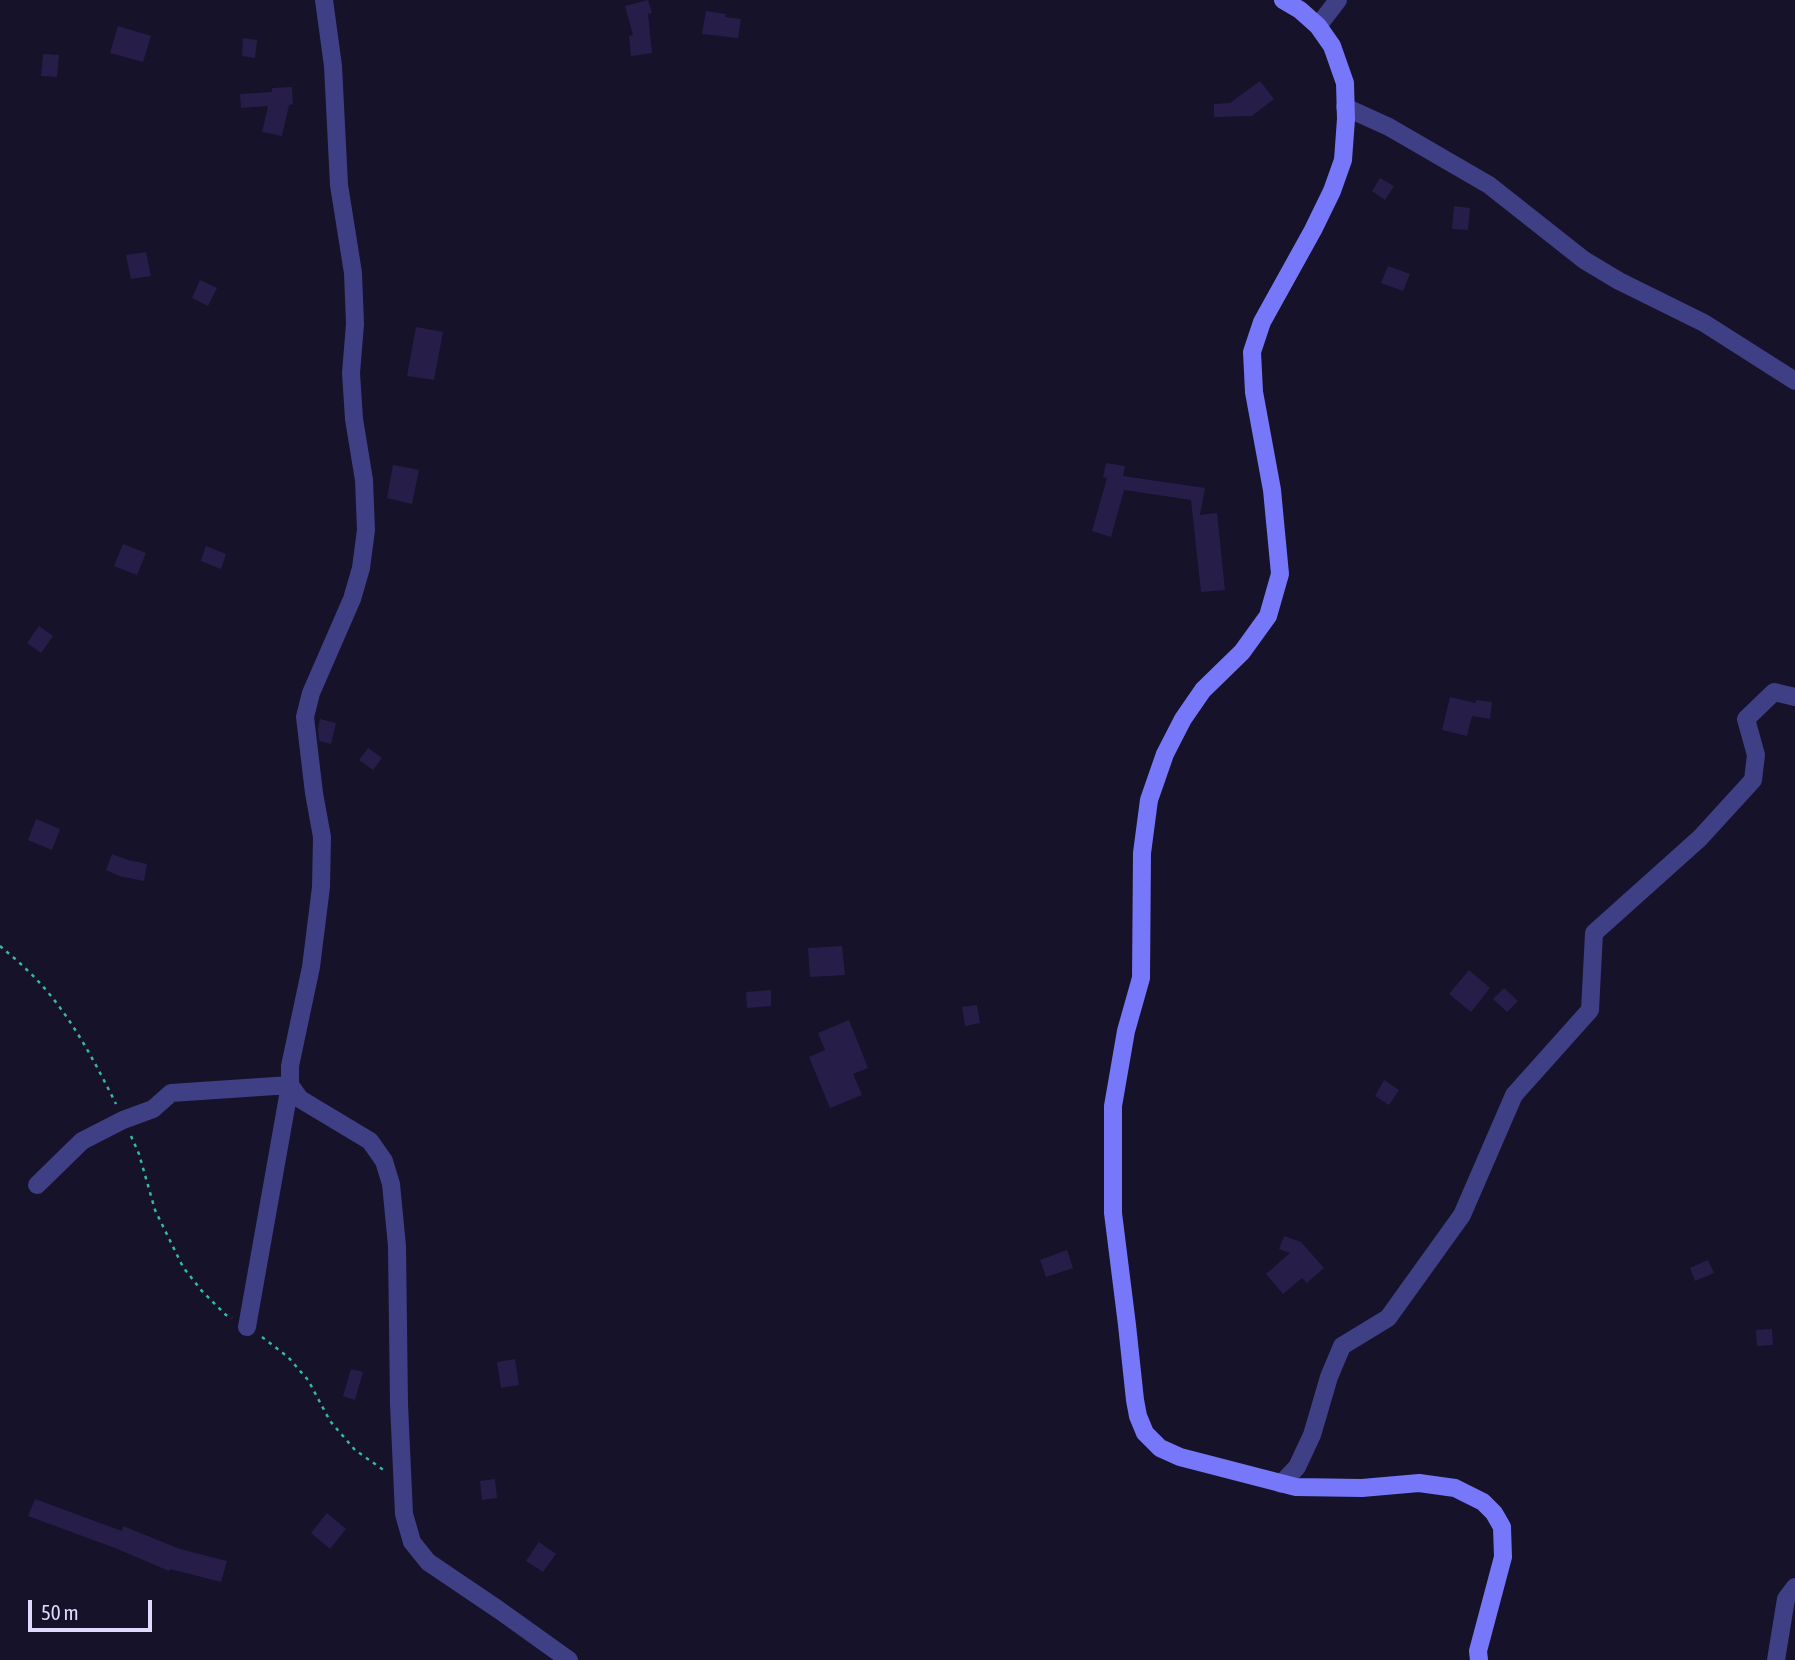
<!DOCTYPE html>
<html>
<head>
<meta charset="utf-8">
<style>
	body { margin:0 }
	#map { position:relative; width:1795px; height:1660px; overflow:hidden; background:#151229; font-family:"Asap Condensed",sans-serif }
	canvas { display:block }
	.scale { position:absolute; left:28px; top:1600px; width:124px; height:32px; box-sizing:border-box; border:4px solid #dedbfd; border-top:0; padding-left:9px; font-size:21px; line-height:24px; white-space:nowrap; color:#dedbfd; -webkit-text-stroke:5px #151229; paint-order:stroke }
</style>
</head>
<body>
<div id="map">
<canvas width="1795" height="1660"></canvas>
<div class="scale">50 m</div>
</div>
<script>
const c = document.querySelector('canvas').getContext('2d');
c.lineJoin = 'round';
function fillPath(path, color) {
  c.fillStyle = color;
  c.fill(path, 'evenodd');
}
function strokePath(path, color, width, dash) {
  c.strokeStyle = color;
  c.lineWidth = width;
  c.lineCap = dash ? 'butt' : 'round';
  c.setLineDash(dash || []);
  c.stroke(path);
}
fillPath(new Path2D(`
	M 648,0 L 652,13 L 648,14 L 652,53 L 631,56 L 629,36 L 633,35 L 625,6 Z
	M 706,11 L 726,14 L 725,17 L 741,19 L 738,38 L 702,34 Z
	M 118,26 L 151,36 L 143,62 L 110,53 Z
	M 243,38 L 257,40 L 255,58 L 242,56 Z
	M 43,54 L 59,55 L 57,77 L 41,76 Z
	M 1260,81 L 1274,99 L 1252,116 L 1214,117 L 1214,104 L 1230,103 Z
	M 292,87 L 293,104 L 289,105 L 282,136 L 262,132 L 268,106 L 241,108 L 240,94 L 272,92 L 272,88 Z
	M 1380,178 L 1394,186 L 1385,200 L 1372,191 Z
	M 1454,206 L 1470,208 L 1468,230 L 1452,229 Z
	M 146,252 L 151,276 L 131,279 L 126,255 Z
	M 1388,266 L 1410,274 L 1403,291 L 1381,283 Z
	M 200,280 L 217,288 L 208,306 L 192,298 Z
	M 416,327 L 443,332 L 434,380 L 407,376 Z
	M 1106,463 L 1125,466 L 1123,476 L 1205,488 L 1200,515 L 1217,513 L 1225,590 L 1201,592 L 1191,500 L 1124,490 L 1111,537 L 1092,531 L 1107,478 L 1103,477 Z
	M 393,465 L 419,470 L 412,504 L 387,498 Z
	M 123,544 L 146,553 L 137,575 L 114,566 Z
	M 206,546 L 226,554 L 221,569 L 201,561 Z
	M 39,626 L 53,636 L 41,653 L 27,643 Z
	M 1450,697 L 1476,703 L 1476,700 L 1492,702 L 1490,719 L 1472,716 L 1467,736 L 1442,730 Z
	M 320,719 L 336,723 L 331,744 L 319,741 L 318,729 Z
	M 368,748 L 382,758 L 373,770 L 359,760 Z
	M 36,819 L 60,829 L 52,850 L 28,840 Z
	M 112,854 L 128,860 L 147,864 L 144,881 L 119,876 L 106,870 Z
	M 842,946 L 845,975 L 810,977 L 808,948 Z
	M 1469,970 L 1490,988 L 1471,1012 L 1449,994 Z
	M 1504,988 L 1518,1001 L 1507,1012 L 1493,999 Z
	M 771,990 L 771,1006 L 747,1008 L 746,992 Z
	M 977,1005 L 980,1023 L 965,1026 L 962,1007 Z
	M 849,1020 L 868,1068 L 853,1074 L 862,1095 L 830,1108 L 809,1057 L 825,1050 L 818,1033 Z
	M 1384,1080 L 1399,1090 L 1389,1105 L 1375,1096 Z
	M 1284,1236 L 1301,1242 L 1324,1268 L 1307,1283 L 1302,1278 L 1283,1294 L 1266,1274 L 1290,1253 L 1279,1249 Z
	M 1067,1250 L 1073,1268 L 1046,1277 L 1040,1260 Z
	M 1708,1260 L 1714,1273 L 1695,1281 L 1690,1268 Z
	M 1772,1329 L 1773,1345 L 1757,1346 L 1756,1330 Z
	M 515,1359 L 519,1385 L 501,1388 L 497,1362 Z
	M 351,1369 L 363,1372 L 355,1400 L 343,1396 Z
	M 495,1479 L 497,1498 L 482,1500 L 480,1481 Z
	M 35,1499 L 122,1531 L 123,1526 L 180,1549 L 227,1561 L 221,1582 L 170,1569 L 169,1571 L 115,1548 L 28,1516 Z
	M 327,1513 L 346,1529 L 330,1549 L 311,1533 Z
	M 539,1542 L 556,1554 L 543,1572 L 526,1561 Z`), '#261e49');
strokePath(new Path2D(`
	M 0,946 C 8,953 17,960 25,968 C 65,1005 92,1056 116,1104
	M 131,1136 L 139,1154 L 155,1210 L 183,1267 L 201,1290 L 226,1315 L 232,1318
	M 262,1337 L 288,1357 L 308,1380 L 330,1421 L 355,1450 L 385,1471`), '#36b7ab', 2.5, [3.5, 5]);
strokePath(new Path2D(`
	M 324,0 L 333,66 L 339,185 L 353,273 L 355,324 L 351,373 L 354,419 L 364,480 L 366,530 L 361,568 L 352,599 L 311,693 L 305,717 L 314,793 L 322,837 L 321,887 L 311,967 L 290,1066 L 290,1085 L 300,1099 L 370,1141 L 384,1161 L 391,1184 L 397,1246 L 399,1404 L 404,1514 L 412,1542 L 428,1562 L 499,1610 L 569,1660
	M 1318,26 L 1338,0
	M 1345,107 L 1389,127 L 1489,185 L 1584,260 L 1619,281 L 1704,323 L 1795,381
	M 37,1185 L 82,1141 L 123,1120 L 153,1109 L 171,1093 L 290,1085 L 247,1327
	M 1281,1484 L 1297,1467 L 1312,1435 L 1329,1377 L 1342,1346 L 1388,1318 L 1462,1215 L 1514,1095 L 1590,1010 L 1594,933 L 1700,838 L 1753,780 L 1756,755 L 1746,719 L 1774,692 L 1795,697
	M 1776,1660 L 1786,1599 L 1795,1587`), '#3f3f86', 18);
strokePath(new Path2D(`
	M 1283,0 L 1300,10 L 1318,26 L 1332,46 L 1345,83 L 1346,119 L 1343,160 L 1332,191 L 1313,230 L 1262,322 L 1252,352 L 1254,392 L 1272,490 L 1280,574 L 1268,616 L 1242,652 L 1203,690 L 1183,719 L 1165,754 L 1149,800 L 1142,853 L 1141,978 L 1126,1031 L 1113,1106 L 1113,1213 L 1127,1325 L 1135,1400 L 1138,1416 L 1145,1433 L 1160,1448 L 1180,1457 L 1296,1487 L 1362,1488 L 1419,1483 L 1455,1488 L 1483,1502 L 1494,1513 L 1502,1527 L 1503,1557 L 1478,1651 L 1479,1660`), '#7677f9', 18);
</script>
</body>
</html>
